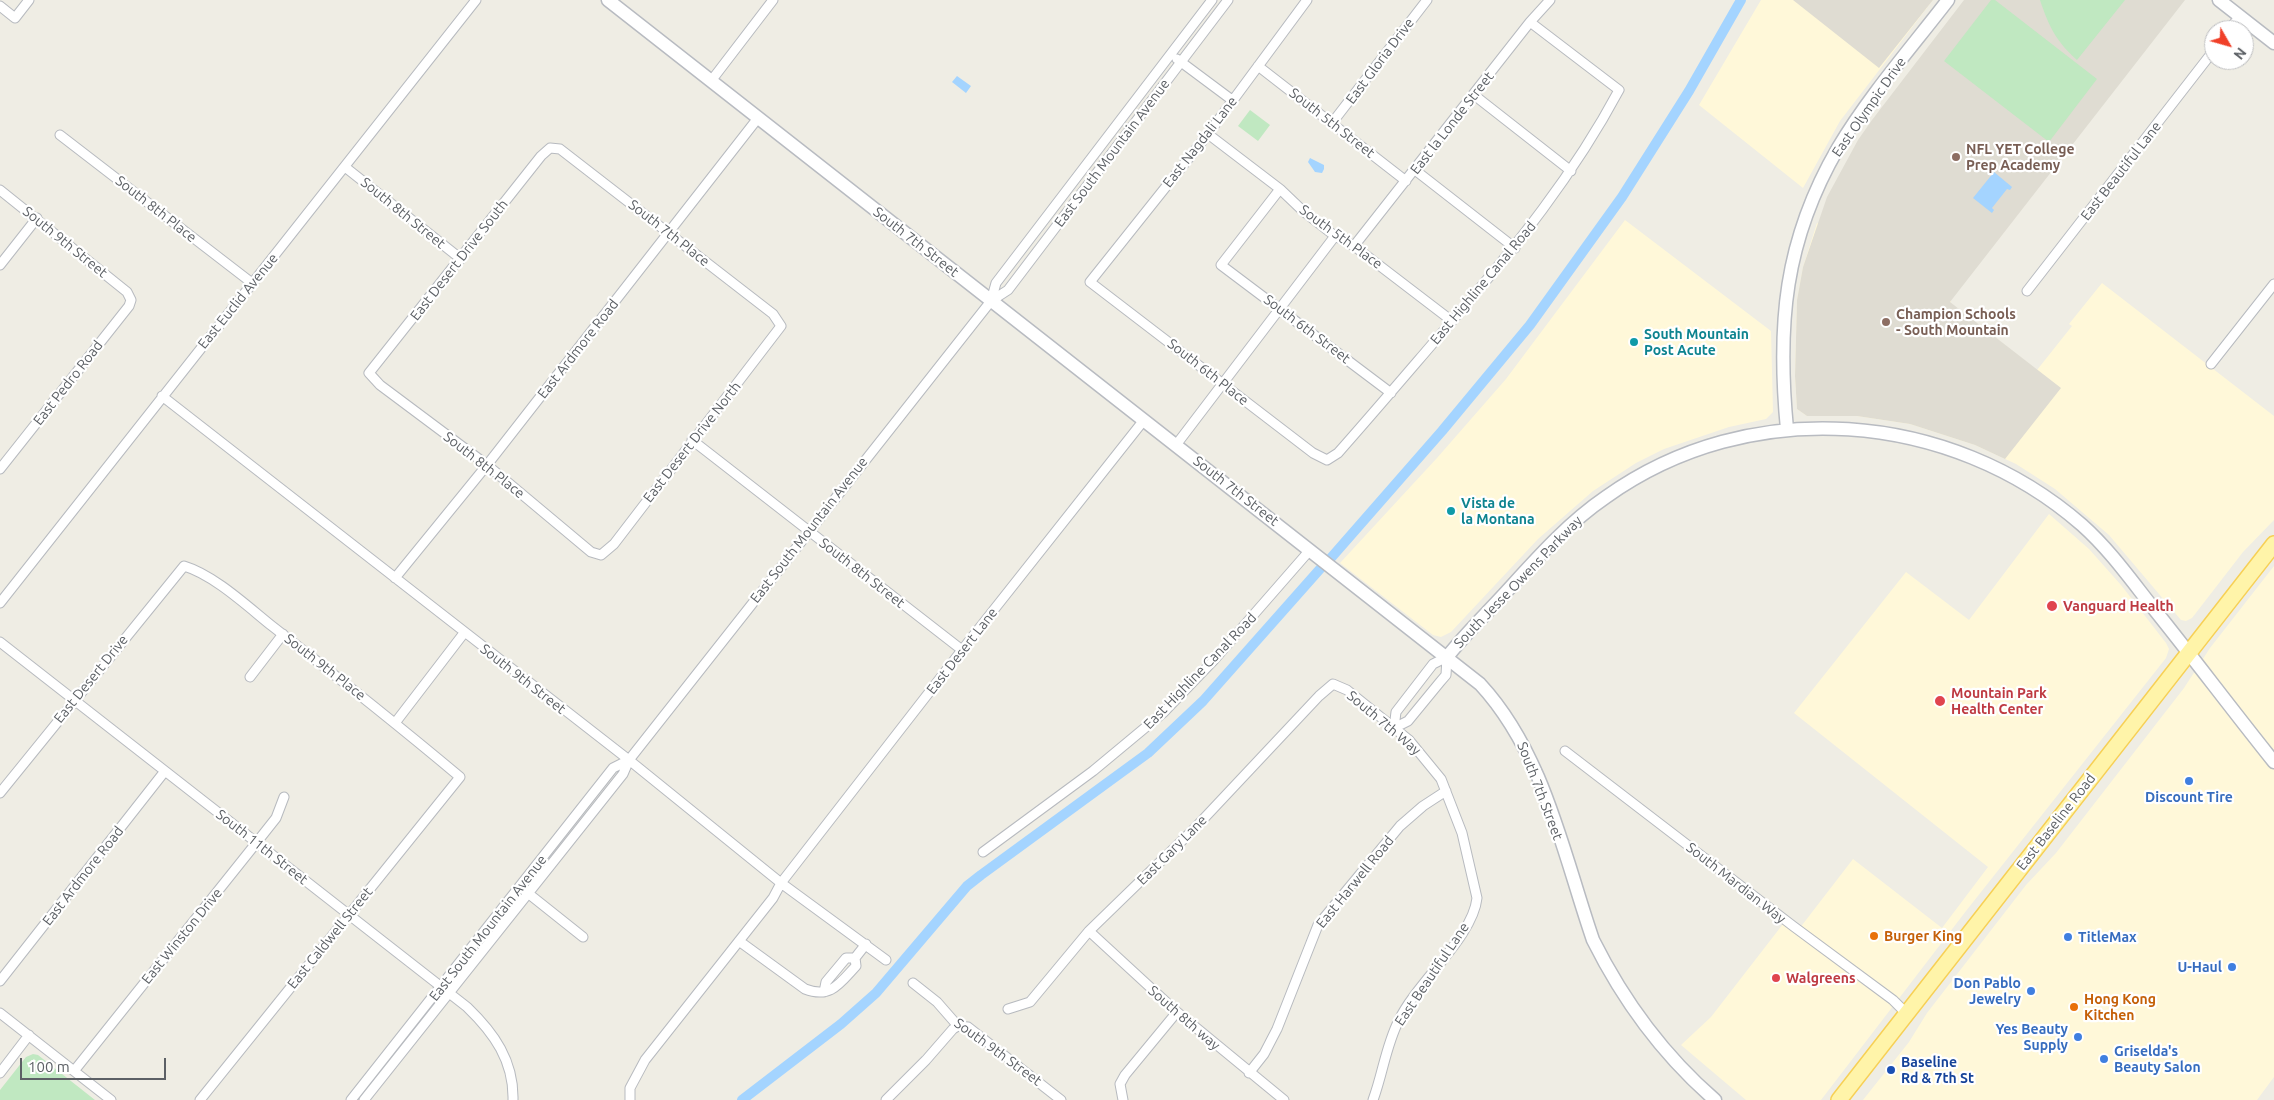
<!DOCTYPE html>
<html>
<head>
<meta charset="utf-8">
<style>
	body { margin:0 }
	#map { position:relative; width:2274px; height:1100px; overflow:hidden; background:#efede4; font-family:Ubuntu,sans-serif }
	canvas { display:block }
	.north { position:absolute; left:2204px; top:20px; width:50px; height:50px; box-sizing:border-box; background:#fff; border:1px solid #bebfc1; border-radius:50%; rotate:128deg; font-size:14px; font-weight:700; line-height:20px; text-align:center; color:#5c6065 }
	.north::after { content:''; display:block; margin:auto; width:18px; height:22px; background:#f04029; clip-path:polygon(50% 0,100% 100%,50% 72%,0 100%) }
	.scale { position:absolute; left:20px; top:1058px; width:146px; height:22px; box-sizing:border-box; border:2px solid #5c6065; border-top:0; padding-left:6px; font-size:15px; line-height:18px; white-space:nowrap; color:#5c6065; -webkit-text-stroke:4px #fff; paint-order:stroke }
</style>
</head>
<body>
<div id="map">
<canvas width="2274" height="1100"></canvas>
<div class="north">N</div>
<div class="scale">100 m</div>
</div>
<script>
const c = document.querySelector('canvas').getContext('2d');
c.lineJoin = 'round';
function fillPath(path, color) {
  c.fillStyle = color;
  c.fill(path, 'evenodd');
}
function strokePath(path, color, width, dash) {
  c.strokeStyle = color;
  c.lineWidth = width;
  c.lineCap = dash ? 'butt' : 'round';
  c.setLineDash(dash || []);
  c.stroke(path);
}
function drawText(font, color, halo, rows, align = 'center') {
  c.font = font + ' Ubuntu,sans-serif';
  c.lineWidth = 4.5;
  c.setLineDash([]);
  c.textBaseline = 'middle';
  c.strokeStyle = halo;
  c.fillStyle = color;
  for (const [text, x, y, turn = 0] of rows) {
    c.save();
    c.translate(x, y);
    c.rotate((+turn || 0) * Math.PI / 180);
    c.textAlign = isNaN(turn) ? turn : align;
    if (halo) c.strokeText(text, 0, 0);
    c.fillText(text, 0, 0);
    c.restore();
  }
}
fillPath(new Path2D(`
	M 1761,0 L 1933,0 L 1840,121 L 1803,188 L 1699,105 Z
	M 1625,220 L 1771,331 L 1773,412 L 1766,419 L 1729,427 L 1664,449 L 1636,463 L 1593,491 L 1538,539 L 1451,632 L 1441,637 L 1433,635 L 1340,563 L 1437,458 L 1506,379 Z
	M 1817,223 L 1951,301 L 1950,303 L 2037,370 L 2072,326 L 2069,324 L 2102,283 L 2274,416 L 2274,520 L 2243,552 L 2192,618 L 2186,621 L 2181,620 L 2109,535 L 2055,489 L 2016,464 L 1975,445 L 1910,424 L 1857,416 L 1807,416 L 1797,409 L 1795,376 L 1797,300 L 1803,267 Z
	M 2049,514 L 2089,549 L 2121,585 L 2166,643 L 2169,649 L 2166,658 L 1966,911 L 1821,1100 L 1746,1100 L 1681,1045 L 1711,1017 L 1783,924 L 1796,933 L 1853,859 L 1942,928 L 1988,867 L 1794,713 L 1906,572 L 1969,620 Z
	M 2274,566 L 2274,1077 L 2257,1100 L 1863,1100 L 1909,1042 L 1927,1013 L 2026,885 L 2056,853 L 2184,688 L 2210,648 Z`), '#fff8d9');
fillPath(new Path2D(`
	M 1793,0 L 1933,0 L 1879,68 Z
	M 1964,0 L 2185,0 L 1950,302 L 2061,388 L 2005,459 L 1975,445 L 1910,424 L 1857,416 L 1807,416 L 1797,409 L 1795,376 L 1797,300 L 1803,267 L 1827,197 L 1858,140 L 1872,120 Z`), '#dfdcd2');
fillPath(new Path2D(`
	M 1991,0 L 1995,0 L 2097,79 L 2049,142 L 1944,61 Z
	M 2040,0 L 2125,0 L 2077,60 C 2056,41 2049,27 2040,0 Z
	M 1250,110 L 1270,125 L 1258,141 L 1238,126 Z
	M 33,1054 L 38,1055 L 95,1100 L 0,1100 L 0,1090 L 26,1057 Z`), '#c0e8c1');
fillPath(new Path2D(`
	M 957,76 L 971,86 L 966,93 L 952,82 Z
	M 1310,158 L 1324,165 L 1324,169 L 1322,173 L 1315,172 L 1308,162 Z
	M 1994,172 L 2012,187 L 2010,190 L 2007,189 L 1992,208 L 1994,210 L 1992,213 L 1973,198 Z`), '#a4d4ff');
strokePath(new Path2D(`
	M 1330,559 L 1442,431 L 1530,325 L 1622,197 L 1689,91 L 1741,0
	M 742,1100 L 841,1024 L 876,993 L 967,886 L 981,875 L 1148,753 L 1203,701 L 1320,569`), '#a4d4ff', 10);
const street = new Path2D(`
	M 1307,0 L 1208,134 L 1090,282 L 1313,453 L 1327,460 L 1338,453 C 1377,409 1415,364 1453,320 C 1516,246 1573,176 1619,90 L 1530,22
	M 0,6 L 15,18 L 29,0
	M 2229,30 L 2240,16
	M 1177,59 L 1232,100
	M 1258,66 L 1406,181
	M 711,81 L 773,0
	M 1474,95 L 1571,171
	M 1332,123 L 1427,0
	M 1208,134 L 1280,189 L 1303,211 L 1335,236 L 1354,246 L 1452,321
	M 60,135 L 252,283
	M 550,148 L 560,149 L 773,314 L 781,326 L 614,544 L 601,555 L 591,552 L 487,465 L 380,385 L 369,373 L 541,156 Z
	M 345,167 L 461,259
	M 1415,170 L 1515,248
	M 1280,189 L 1221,265 L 1391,393
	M 0,190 L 127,292 L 131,300 L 129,306 L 0,469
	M 1354,246 L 1530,22 L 1550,0
	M 0,265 L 37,218
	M 2027,291 L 2214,50
	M 991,301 L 996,283 L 1212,0
	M 2211,364 L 2274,284
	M 162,396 L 629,760 L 781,883 L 886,960
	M 692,440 L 962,650
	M 1176,445 L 1335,236
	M 395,578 L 487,465 L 758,118
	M 0,603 L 476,0
	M 0,642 L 467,1007 C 494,1033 514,1061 513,1100
	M 250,677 L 283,634
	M 395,723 L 464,633
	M 1394,728 L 1408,721 L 1440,682 L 1446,675 L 1447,657
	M 1394,728 L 1396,712 L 1433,664 L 1447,657
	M 1565,751 L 1793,926 L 1893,1000 L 1907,1014
	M 0,793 L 184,566 C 214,575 247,606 272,626 C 335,675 398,725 460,777 L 200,1100
	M 983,852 L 1093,771 L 1164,712 L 1214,660 L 1310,550
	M 524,890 L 583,937
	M 1089,931 L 1177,1012 L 1284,1100
	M 739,941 L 805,989 C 831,999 840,983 856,966 L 855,958 L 866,944
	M 0,981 L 165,771
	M 913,983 L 937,1002 L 958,1026 L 968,1027 L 1061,1100
	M 824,992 L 826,982 L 846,958 L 855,958
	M 1008,1009 L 1030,1002 L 1089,931 L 1194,829 L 1319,696 L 1333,684 L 1347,690 L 1409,740 L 1441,779 L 1462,833 L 1477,898 C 1473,937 1417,982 1399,1020 C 1386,1045 1383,1073 1373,1100
	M 0,1013 L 111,1100
	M 74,1071 L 257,842 L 276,818 L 284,797
	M 0,1073 L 29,1035
	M 1249,1073 L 1264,1054 L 1277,1029 L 1318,925 L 1400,826 L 1423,806 L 1446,791
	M 351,1100 L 613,768 L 629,760
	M 364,1100 L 623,774 L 629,760 L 991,301 L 1008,290 L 1228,0
	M 630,1100 L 630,1088 L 645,1060 L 773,898 L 781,883 L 962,650 L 1144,420
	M 886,1100 L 926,1060 L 953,1029 L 958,1026
	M 1123,1100 L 1120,1084 L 1125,1075 L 1177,1012`);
const secondary = new Path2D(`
	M 608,0 L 1480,684 C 1544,753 1563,853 1593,940 C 1624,1002 1663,1055 1715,1100
	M 2219,0 L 2274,43
	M 1787,429 C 1777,325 1784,241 1838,148 C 1869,96 1911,48 1948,0
	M 1447,657 C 1466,633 1487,613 1507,591 C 1538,557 1568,523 1606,497 C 1750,394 1950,410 2082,525 C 2110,550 2131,580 2154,609 C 2195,660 2233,711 2274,762`);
const primary = new Path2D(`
	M 1839,1100 L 2274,544`);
strokePath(street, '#b7babf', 11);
strokePath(secondary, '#b8bbc1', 15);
strokePath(primary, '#f7d055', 18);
strokePath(street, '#fff', 9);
strokePath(secondary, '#fff', 12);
strokePath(primary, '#fff4a9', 15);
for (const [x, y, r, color] of [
	[1956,157,5,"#8d6e63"],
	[1886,322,5,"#8d6e63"],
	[1634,342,5,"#0f9aa8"],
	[1451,511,5,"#0f9aa8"],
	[2052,606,6,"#e0444e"],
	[1940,701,6,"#e0444e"],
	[2189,781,5,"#3f7fe0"],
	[1874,936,5,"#e8710a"],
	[2068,937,5,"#3f7fe0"],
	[2232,967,5,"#3f7fe0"],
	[1776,978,5,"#e0444e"],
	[2031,991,5,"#3f7fe0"],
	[2074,1007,5,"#e8710a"],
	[2078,1037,5,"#3f7fe0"],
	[2104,1059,5,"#3f7fe0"],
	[1891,1070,5,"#1a4fb4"]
]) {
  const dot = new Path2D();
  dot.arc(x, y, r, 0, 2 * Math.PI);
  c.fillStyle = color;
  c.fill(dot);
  strokePath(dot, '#fff', 2);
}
drawText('14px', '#5c6065', '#fff', [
	["East Gloria Drive",1380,61,-53],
	["East Olympic Drive",1869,107,-55],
	["South 5th Street",1332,123,38],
	["East la Londe Street",1452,123,-52],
	["East Nagdali Lane",1200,142,-52],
	["East South Mountain Avenue",1112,153,-53],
	["East Beautiful Lane",2121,171,-52],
	["South 8th Place",156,209,38],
	["South 8th Street",403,213,39],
	["South 7th Place",669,233,38],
	["South 5th Place",1341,237,36],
	["South 9th Street",65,242,39],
	["South 7th Street",916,242,38],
	["East Desert Drive South",459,260,-52],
	["East Highline Canal Road",1483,283,-50],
	["East Euclid Avenue",238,301,-51],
	["South 6th Street",1307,329,37],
	["East Ardmore Road",578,349,-52],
	["South 6th Place",1208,372,38],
	["East Pedro Road",68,383,-52],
	["East Desert Drive North",692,442,-52],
	["South 8th Place",484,465,38],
	["South 7th Street",1236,491,38],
	["East South Mountain Avenue",809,530,-52],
	["South 8th Street",862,573,38],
	["South Jesse Owens Parkway",1518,582,-46],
	["East Desert Lane",962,651,-52],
	["South 9th Place",325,667,38],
	["East Highline Canal Road",1200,671,-46],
	["East Desert Drive",91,679,-51],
	["South 9th Street",523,679,38],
	["South 7th Way",1384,723,40],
	["South 7th Street",1540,791,69],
	["East Baseline Road",2056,822,-52],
	["South 11th Street",262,847,38],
	["East Gary Lane",1172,850,-45],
	["East Ardmore Road",83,876,-52],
	["East Harwell Road",1355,882,-51],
	["South Mardian Way",1736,883,38],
	["East South Mountain Avenue",488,928,-52],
	["East Winston Drive",182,936,-51],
	["East Caldwell Street",330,938,-51],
	["East Beautiful Lane",1432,974,-56],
	["South 8th way",1184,1018,41],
	["South 9th Street",998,1052,36]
]);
drawText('bold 14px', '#785e54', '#fff', [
	["NFL YET College",1966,149],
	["Prep Academy",1966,165],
	["Champion Schools",1896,314],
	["- South Mountain",1896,330]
], 'left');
drawText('bold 14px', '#0d838f', '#fff', [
	["South Mountain",1644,334],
	["Post Acute",1644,350],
	["Vista de",1461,503],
	["la Montana",1461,519]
], 'left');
drawText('bold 14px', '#be3a42', '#fff', [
	["Vanguard Health",2063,606],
	["Mountain Park",1951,693],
	["Health Center",1951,709],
	["Walgreens",1786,978]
], 'left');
drawText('bold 14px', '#366cbe', '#fff', [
	["Discount Tire",2189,797,"center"],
	["TitleMax",2078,937,"left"],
	["U-Haul",2222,967],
	["Don Pablo",2021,983],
	["Jewelry",2021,999],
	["Yes Beauty",2068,1029],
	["Supply",2068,1045],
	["Griselda's",2114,1051,"left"],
	["Beauty Salon",2114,1067,"left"]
], 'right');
drawText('bold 14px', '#c56008', '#fff', [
	["Burger King",1884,936],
	["Hong Kong",2084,999],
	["Kitchen",2084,1015]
], 'left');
drawText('bold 14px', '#164399', '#fff', [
	["Baseline",1901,1062],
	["Rd & 7th St",1901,1078]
], 'left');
</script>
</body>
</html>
